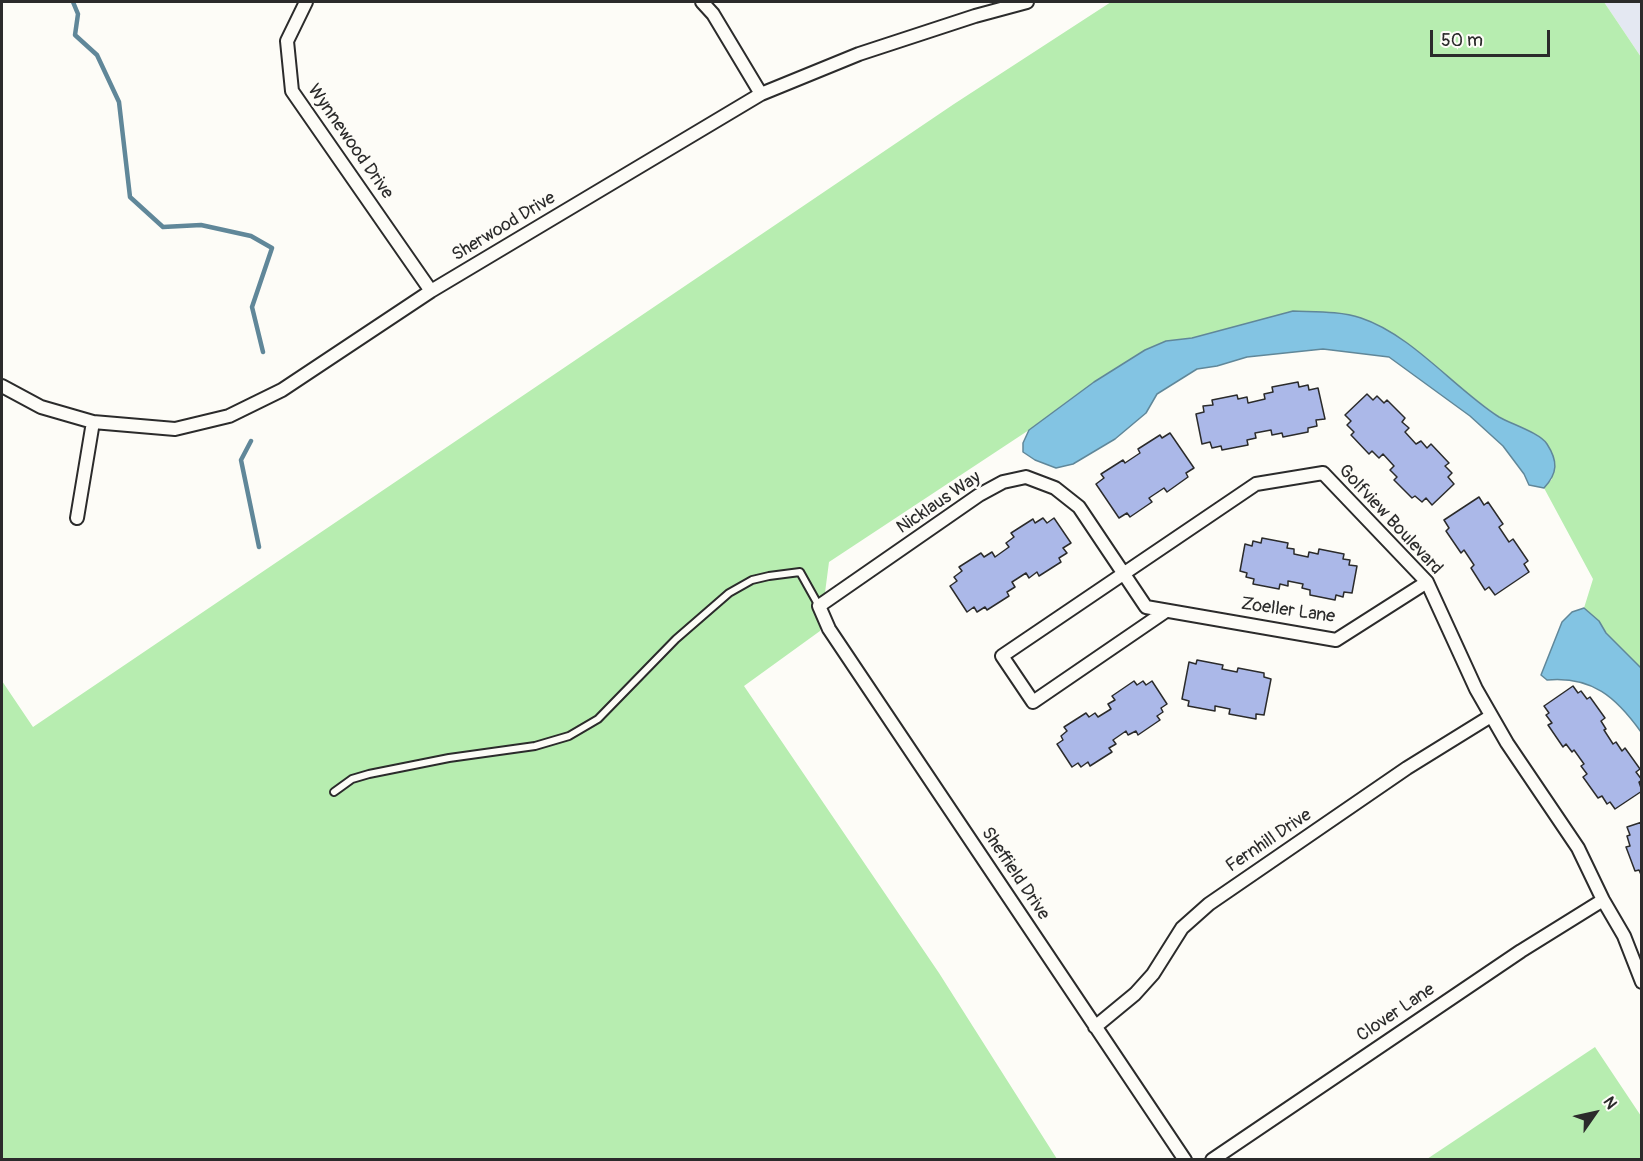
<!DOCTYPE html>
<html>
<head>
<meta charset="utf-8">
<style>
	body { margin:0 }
	#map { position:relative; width:1643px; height:1161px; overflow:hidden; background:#fdfcf7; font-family:Pangolin,sans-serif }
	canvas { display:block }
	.frame { position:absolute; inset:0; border:3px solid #2b2b2b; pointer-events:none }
	.north { position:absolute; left:1565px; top:1083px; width:60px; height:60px; -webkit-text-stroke:4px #fdfcf7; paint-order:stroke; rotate:56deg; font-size:16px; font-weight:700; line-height:24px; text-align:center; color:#2b2b2b }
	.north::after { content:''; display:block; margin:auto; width:21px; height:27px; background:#2b2b2b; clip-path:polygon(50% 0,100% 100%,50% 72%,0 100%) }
	.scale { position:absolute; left:1430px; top:30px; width:120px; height:27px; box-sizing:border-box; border:3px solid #2b2b2b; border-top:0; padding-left:8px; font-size:18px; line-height:21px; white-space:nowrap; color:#2b2b2b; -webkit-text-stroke:4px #fdfcf7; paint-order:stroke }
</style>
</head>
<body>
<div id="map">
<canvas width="1643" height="1161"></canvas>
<div class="frame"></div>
<div class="north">N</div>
<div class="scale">50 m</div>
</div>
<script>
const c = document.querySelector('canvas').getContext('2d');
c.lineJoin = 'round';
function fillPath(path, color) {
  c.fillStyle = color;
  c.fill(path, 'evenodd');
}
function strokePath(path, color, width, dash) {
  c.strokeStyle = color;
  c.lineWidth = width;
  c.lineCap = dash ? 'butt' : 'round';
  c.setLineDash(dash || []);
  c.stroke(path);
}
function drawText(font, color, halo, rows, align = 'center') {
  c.font = font + ' Pangolin,sans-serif';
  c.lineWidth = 5;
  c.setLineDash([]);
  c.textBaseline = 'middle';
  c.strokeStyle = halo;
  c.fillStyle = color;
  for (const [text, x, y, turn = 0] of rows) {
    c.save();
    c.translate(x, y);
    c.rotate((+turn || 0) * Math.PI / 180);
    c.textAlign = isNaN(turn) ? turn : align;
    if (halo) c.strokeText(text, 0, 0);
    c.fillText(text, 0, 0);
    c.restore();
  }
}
fillPath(new Path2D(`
	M 1604,2 L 1641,2 L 1641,57 Z`), '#e4e8f2');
fillPath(new Path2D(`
	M 1111,2 L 1604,2 L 1641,57 L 1641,668 L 1606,633 L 1599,621 L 1584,608 L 1593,579 L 1544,488 L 1552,479 L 1545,441 L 1499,417 L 1449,379 L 1361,318 L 1333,313 L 1293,311 L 1192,338 L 1166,341 L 1094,382 L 1029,430 L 829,562 L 820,631 L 744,686 L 939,973 L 1057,1159 L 2,1159 L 2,681 L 33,727 L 954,104 Z
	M 1595,1047 L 1641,1116 L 1641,1159 L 1427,1159 Z`), '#b7edb0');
const water = new Path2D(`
	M 1293,311 C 1315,312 1340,311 1361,318 C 1412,335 1454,388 1499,417 C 1511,424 1540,433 1547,444 C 1558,461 1558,473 1544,488 L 1529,485 L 1524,474 L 1503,446 L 1470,416 L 1389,357 L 1323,349 L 1247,357 L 1217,366 L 1197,369 L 1157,394 L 1146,413 L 1115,439 L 1073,464 L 1056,468 L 1035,460 L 1023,452 L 1023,443 L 1029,430 L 1094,382 L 1145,350 L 1166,341 L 1192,338 Z
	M 1584,608 L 1599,621 L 1606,633 L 1641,668 L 1641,732 C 1616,697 1592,676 1547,680 L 1541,675 L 1562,622 L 1572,612 Z`);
fillPath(water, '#83c4e3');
strokePath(water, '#608799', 1.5);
strokePath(new Path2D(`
	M 73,2 L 78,14 L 75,35 L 97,55 L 119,102 L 130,197 L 163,227 L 201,225 L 251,236 L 272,248 L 252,307 L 263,352
	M 251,441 L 241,460 L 259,547`), '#608799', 4.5);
const building = new Path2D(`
	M 1298,382 L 1299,387 L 1308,385 L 1309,390 L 1318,388 L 1325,419 L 1316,420 L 1317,426 L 1308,428 L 1308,432 L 1283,437 L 1282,433 L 1272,435 L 1271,430 L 1255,433 L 1256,438 L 1247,440 L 1248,445 L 1222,450 L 1221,446 L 1212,448 L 1210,442 L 1202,444 L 1196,414 L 1204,412 L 1203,406 L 1213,405 L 1212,400 L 1237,395 L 1238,399 L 1247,397 L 1248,403 L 1265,399 L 1264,394 L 1273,392 L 1272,387 Z
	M 1367,394 L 1373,400 L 1377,396 L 1384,403 L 1387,400 L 1405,418 L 1402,422 L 1409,428 L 1405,432 L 1416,444 L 1421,441 L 1427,448 L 1431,444 L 1449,463 L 1445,466 L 1452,473 L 1448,477 L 1454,484 L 1432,505 L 1426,498 L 1422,502 L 1415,496 L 1412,498 L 1394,480 L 1397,477 L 1390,470 L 1394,466 L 1383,454 L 1379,458 L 1372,451 L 1369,454 L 1351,435 L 1354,432 L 1347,425 L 1351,421 L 1345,415 Z
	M 1170,433 L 1194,468 L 1186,473 L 1188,477 L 1167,492 L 1164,488 L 1149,498 L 1152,502 L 1130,517 L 1127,513 L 1119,518 L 1096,484 L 1104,478 L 1101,474 L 1123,460 L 1125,463 L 1140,453 L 1138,449 L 1160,435 L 1162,438 Z
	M 1479,497 L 1484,505 L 1488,502 L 1503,524 L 1499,527 L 1509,542 L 1513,539 L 1528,561 L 1524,564 L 1529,572 L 1495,595 L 1489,587 L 1485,590 L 1471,568 L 1474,565 L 1464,550 L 1461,553 L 1446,531 L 1449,528 L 1444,520 Z
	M 1043,518 L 1047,523 L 1054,518 L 1071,543 L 1063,548 L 1067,553 L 1059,558 L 1061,562 L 1039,576 L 1037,572 L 1029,578 L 1026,573 L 1012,582 L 1015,587 L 1007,592 L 1009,596 L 987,610 L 985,607 L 977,612 L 974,607 L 967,612 L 950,586 L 957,581 L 954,577 L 962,571 L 959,567 L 981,553 L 984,557 L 992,552 L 995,557 L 1009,547 L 1006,543 L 1014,537 L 1011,533 L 1033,519 L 1035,523 Z
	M 1262,538 L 1288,543 L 1287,548 L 1294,549 L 1294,554 L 1308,557 L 1309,552 L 1318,554 L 1319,549 L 1344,554 L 1343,559 L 1350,560 L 1349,565 L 1357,566 L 1352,593 L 1344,592 L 1343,597 L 1336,595 L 1335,600 L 1310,595 L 1310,590 L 1302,588 L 1303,584 L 1288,581 L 1288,586 L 1280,584 L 1279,589 L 1253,584 L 1254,579 L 1246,577 L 1247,573 L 1240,571 L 1245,544 L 1252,546 L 1253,541 L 1261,543 Z
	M 1197,660 L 1223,665 L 1222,669 L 1237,672 L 1238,668 L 1264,673 L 1264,677 L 1271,679 L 1264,715 L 1256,714 L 1256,719 L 1229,714 L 1230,709 L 1215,706 L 1215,711 L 1188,706 L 1189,701 L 1182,699 L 1189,662 L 1196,664 Z
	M 1134,681 L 1137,685 L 1143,681 L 1146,685 L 1152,681 L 1167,704 L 1161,708 L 1163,712 L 1157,716 L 1160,720 L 1138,735 L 1136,731 L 1128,735 L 1126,731 L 1113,740 L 1116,744 L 1109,748 L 1112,752 L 1090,766 L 1088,762 L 1081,767 L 1078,763 L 1072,767 L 1057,744 L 1063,740 L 1061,736 L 1067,731 L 1064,727 L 1086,713 L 1089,717 L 1095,713 L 1098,717 L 1111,709 L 1108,704 L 1115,700 L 1112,696 Z
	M 1573,686 L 1578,693 L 1581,691 L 1587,699 L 1590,697 L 1605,718 L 1601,721 L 1606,729 L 1604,730 L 1613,744 L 1616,742 L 1622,751 L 1625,748 L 1640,769 L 1636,772 L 1642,780 L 1639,782 L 1642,791 L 1615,809 L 1610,802 L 1607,804 L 1602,796 L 1598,798 L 1583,777 L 1587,774 L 1581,766 L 1584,764 L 1574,750 L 1572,752 L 1566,744 L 1563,747 L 1548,725 L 1552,723 L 1546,715 L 1549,713 L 1544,706 Z
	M 1642,822 L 1642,877 L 1639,870 L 1635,871 L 1626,847 L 1630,846 L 1627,836 L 1630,835 L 1627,827 Z`);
fillPath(building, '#abb8e8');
strokePath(building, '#2b2b2b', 1.5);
const lane = new Path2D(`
	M 334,792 L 352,779 L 369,774 L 449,758 L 535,746 L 569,736 L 598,719 L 676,639 L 729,593 L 752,580 L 769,576 L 800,572 L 819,606`);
const street = new Path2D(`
	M 306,2 L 287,41 L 292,91 L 431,291
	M 702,2 L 713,14 L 761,94
	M 2,386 L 41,407 L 93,422 L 175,429 L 229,416 L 282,390 L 431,291 L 761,94 L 859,54 L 975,16 L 1027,2
	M 77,518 L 93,422
	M 1166,611 L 1033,702 L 1002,656 L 1256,484 L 1323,473 L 1427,582 L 1476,689 L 1507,743 L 1578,848 L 1603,900 L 1624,936 L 1642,982
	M 1095,1027 L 1135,994 L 1153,974 L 1182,928 L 1209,904 L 1407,768 L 1491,716
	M 1185,1160 L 829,629 L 819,606 L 979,495 L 1003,482 L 1026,477 L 1055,488 L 1079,507 L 1146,607 L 1336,640 L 1427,582
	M 1212,1160 L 1521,951 L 1603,900`);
strokePath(lane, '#2b2b2b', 10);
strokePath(street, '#2b2b2b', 16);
strokePath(lane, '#fdfcf7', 6);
strokePath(street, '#fdfcf7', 12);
drawText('18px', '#2b2b2b', '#fdfcf7', [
	["Wynnewood Drive",350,142,55],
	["Sherwood Drive",504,227,-31],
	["Nicklaus Way",939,503,-34],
	["Golfview Boulevard",1390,520,47],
	["Zoeller Lane",1288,611,8],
	["Fernhill Drive",1269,841,-34],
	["Sheffield Drive",1015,874,56],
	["Clover Lane",1396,1013,-34]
]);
</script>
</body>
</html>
